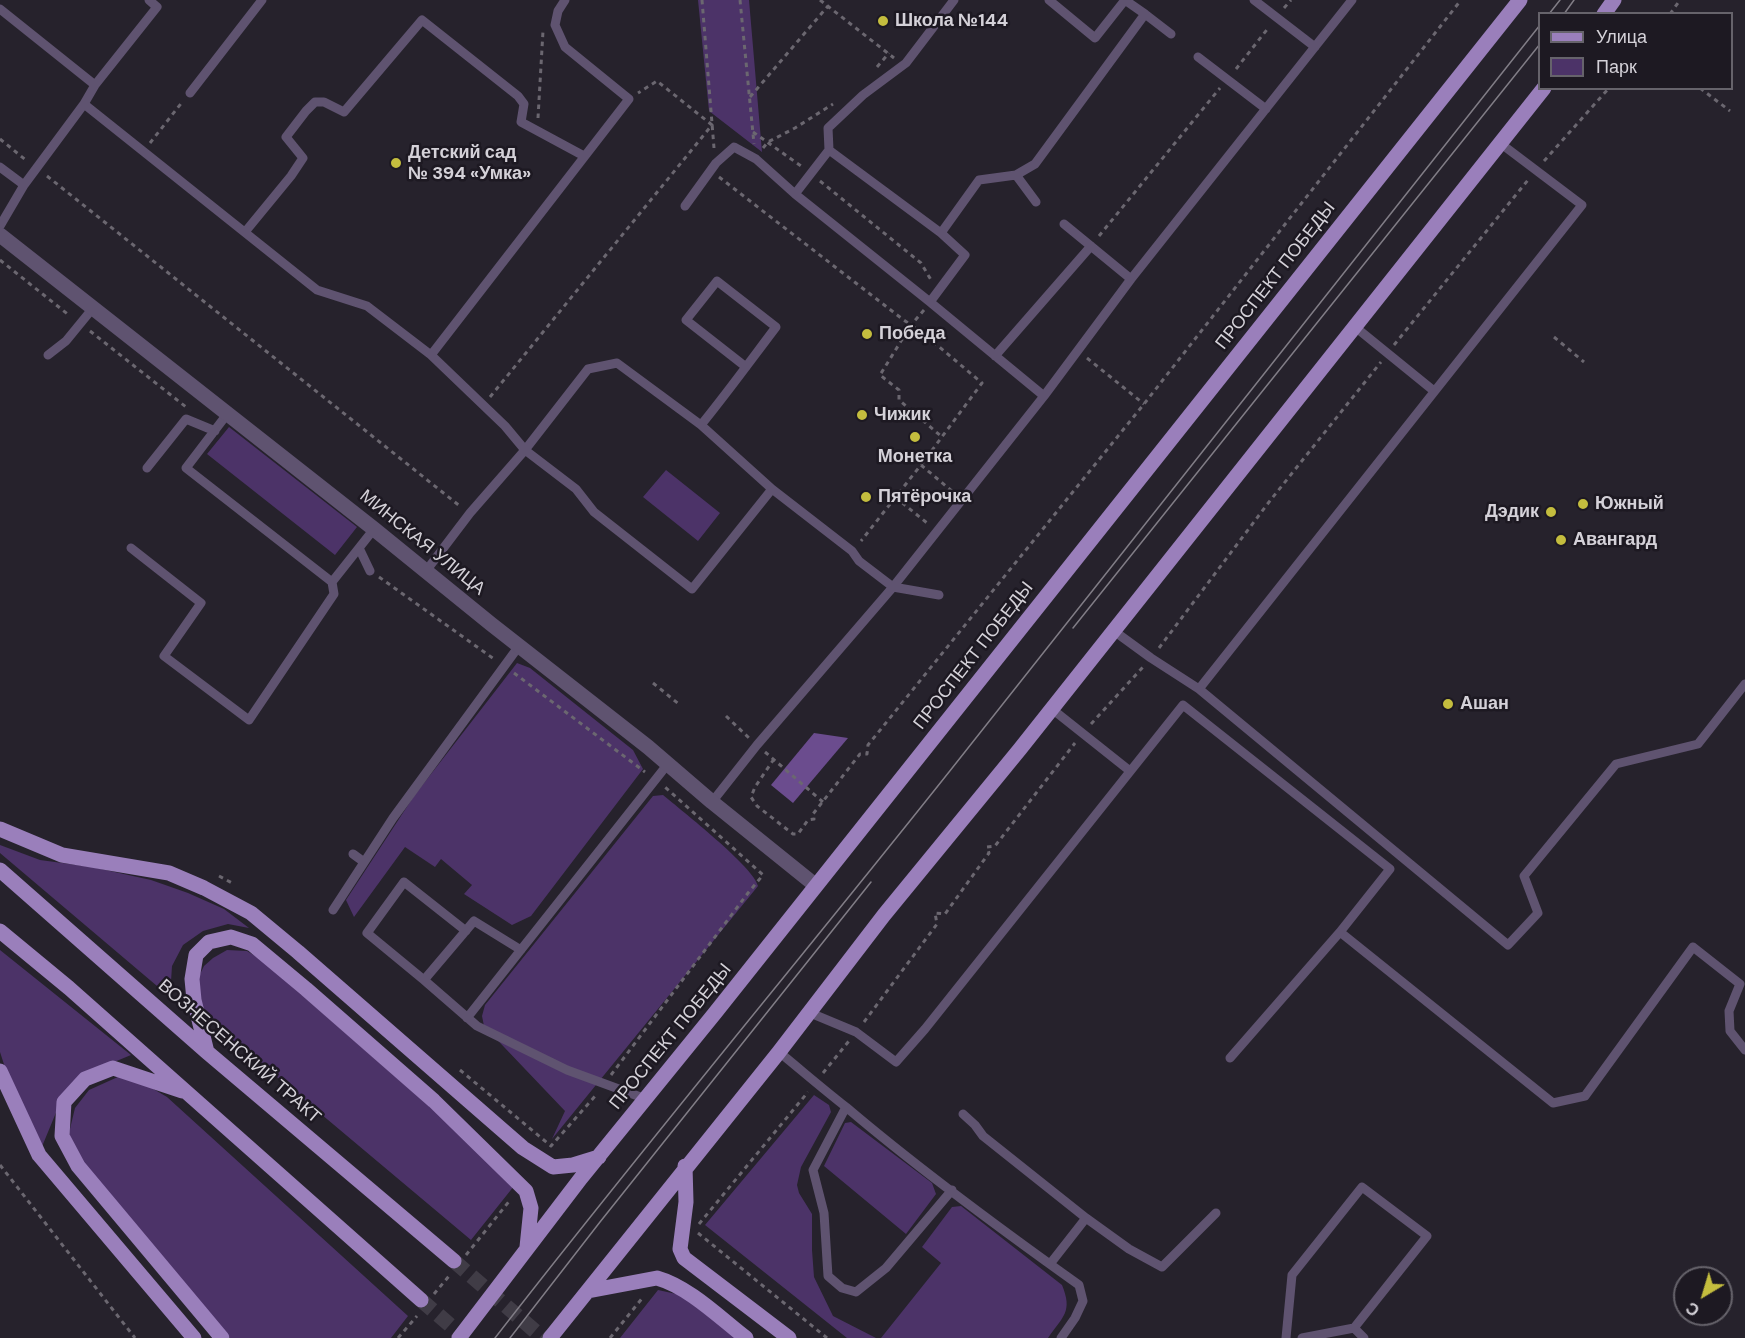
<!DOCTYPE html>
<html>
<head>
<meta charset="utf-8">
<style>
	body { margin:0 }
	#map { position:relative; width:1745px; height:1338px; overflow:hidden; background:#26222c; font-family:"DM Sans",sans-serif }
	canvas { display:block }
	.legend { position:absolute; left:1538px; top:12px; width:195px; height:78px; box-sizing:border-box; background:#1d1922; border:2px solid #66636b; margin:0; padding:8px 10px; list-style:none; font-size:18px; color:#d4d1d8 }
	.legend li { display:flex; align-items:center; gap:12px; height:30px }
	.legend b { width:30px; border:2px solid #66636b }
	.north { position:absolute; left:1673px; top:1266px; width:60px; height:60px; box-sizing:border-box; background:#1d1922; border:2px solid #66636b; border-radius:50%; rotate:218deg; font-size:16px; font-weight:700; line-height:24px; text-align:center; color:#d4d1d8 }
	.north::after { content:''; display:block; margin:auto; width:21px; height:27px; background:#c4bd3e; clip-path:polygon(50% 0,100% 100%,50% 72%,0 100%) }
</style>
</head>
<body>
<div id="map">
<canvas width="1745" height="1338"></canvas>
<ul class="legend">
<li><b style="height:8px;background:#9a7fbb"></b>Улица</li>
<li><b style="height:16px;background:#4c3368"></b>Парк</li>
</ul>
<div class="north">С</div>
</div>
<script>
const c = document.querySelector('canvas').getContext('2d');
c.lineJoin = 'round';
function fillPath(path, color) {
  c.fillStyle = color;
  c.fill(path, 'evenodd');
}
function strokePath(path, color, width, dash) {
  c.strokeStyle = color;
  c.lineWidth = width;
  c.lineCap = dash ? 'butt' : 'round';
  c.setLineDash(dash || []);
  c.stroke(path);
}
function drawText(font, color, halo, rows, align = 'center') {
  c.font = font + ' "DM Sans",sans-serif';
  c.lineWidth = 5;
  c.setLineDash([]);
  c.textBaseline = 'middle';
  c.strokeStyle = halo;
  c.fillStyle = color;
  for (const [text, x, y, turn = 0] of rows) {
    c.save();
    c.translate(x, y);
    c.rotate((+turn || 0) * Math.PI / 180);
    c.textAlign = isNaN(turn) ? turn : align;
    if (halo) c.strokeText(text, 0, 0);
    c.fillText(text, 0, 0);
    c.restore();
  }
}
fillPath(new Path2D(`
	M 698,0 L 749,0 L 762,152 L 709,111 Z
	M 229,427 L 357,527 L 335,555 L 207,454 Z
	M 666,470 L 720,513 L 698,541 L 643,497 Z
	M 517,663 L 530,668 L 633,750 L 643,769 L 531,916 L 512,925 L 464,894 L 472,885 L 441,859 L 435,867 L 405,847 L 354,917 L 346,900 L 414,796 Z
	M 663,795 C 681,810 755,868 758,886 L 552,1139 L 565,1111 L 484,1026 L 482,1016 L 485,1005 L 653,796 Z
	M 0,845 L 40,860 L 92,867 L 151,880 L 188,893 L 224,909 L 249,928 L 228,924 L 203,931 L 183,945 L 172,966 L 170,997 L 0,853 Z
	M 0,950 L 131,1055 L 90,1072 L 62,1098 L 41,1149 L 11,1086 L 0,1052 Z
	M 227,950 L 247,951 L 262,960 L 508,1175 L 514,1186 L 471,1240 L 215,1025 L 199,1008 L 196,982 L 204,966 L 213,958 Z
	M 120,1076 L 145,1084 L 167,1097 L 408,1316 L 391,1338 L 230,1338 L 87,1171 L 75,1152 L 69,1133 L 75,1108 L 89,1090 Z
	M 814,1095 L 829,1105 L 831,1112 L 801,1167 L 797,1185 L 799,1193 L 812,1214 L 812,1250 L 814,1277 L 833,1316 L 876,1338 L 847,1338 L 705,1225 Z
	M 851,1122 L 932,1183 L 936,1194 L 906,1234 L 824,1166 L 845,1123 Z
	M 961,1206 L 1062,1285 C 1073,1312 1063,1316 1048,1338 L 881,1338 L 941,1263 L 922,1247 L 952,1207 Z
	M 658,1290 L 681,1295 L 736,1338 L 620,1338 Z`), '#4c3368');
fillPath(new Path2D(`
	M 814,733 L 848,738 L 793,803 L 771,785 Z`), '#6b4c8e');
strokePath(new Path2D(`
	M 454,1261 L 543,1338
	M 421,1300 L 465,1338`), '#403c46', 15, [15, 8]);
strokePath(new Path2D(`
	M 702,0 L 714,148
	M 740,0 L 754,144
	M 820,0 L 894,58
	M 1284,8 L 1291,0
	M 1670,14 L 1680,0
	M 877,67 L 889,53
	M 1236,69 L 1269,27
	M 1700,88 L 1730,111
	M 750,97 L 828,6
	M 538,118 L 543,31
	M 753,132 L 801,166
	M 0,139 L 27,161
	M 150,143 L 183,101
	M 763,148 L 768,142 L 795,128 L 833,104
	M 1544,161 L 1609,88
	M 47,176 L 461,507
	M 719,177 L 901,318 L 924,334 L 982,383 L 924,461 L 861,541
	M 820,181 L 921,263 L 931,280
	M 1099,236 L 1220,88
	M 0,260 L 70,316
	M 924,310 L 911,325 L 880,375 L 899,390 L 899,400 L 942,437
	M 90,331 L 186,407
	M 1554,337 L 1584,362
	M 1394,345 L 1528,180
	M 1087,358 L 1144,404
	M 490,397 L 712,125 L 657,81 L 638,93
	M 921,465 L 953,492
	M 895,497 L 927,523
	M 379,577 L 494,659
	M 1159,648 L 1269,502 L 1381,362
	M 514,673 L 645,772
	M 653,683 L 680,705
	M 726,716 L 749,738
	M 1091,724 L 1143,667
	M 765,752 L 823,802
	M 774,759 L 755,787 L 751,797 L 757,806 L 793,834 L 798,834 L 808,820 L 814,819 L 813,814 L 860,754 L 867,754 L 868,745 L 1144,404 L 1461,0
	M 219,876 L 232,883
	M 864,1022 L 937,924 L 935,913 L 945,914 L 989,853 L 987,847 L 995,846 L 1075,743
	M 460,1070 L 551,1146 L 597,1094
	M 823,1073 L 849,1041
	M 611,1075 L 748,893 L 763,875 L 665,787
	M 0,1165 L 135,1338
	M 699,1224 L 808,1092
	M 698,1233 L 827,1338
	M 466,1255 L 511,1199
	M 434,1294 L 449,1276
	M 398,1338 L 417,1316
	M 610,1338 L 644,1296`), '#6b6770', 3, [4.5, 4.5]);
strokePath(new Path2D(`
	M 1049,0 L 1095,38 L 1125,0
	M 1254,0 L 1315,47
	M 0,9 L 95,85
	M 1145,14 L 1171,34
	M 1198,57 L 1266,109
	M 190,93 L 262,0
	M 84,104 L 95,85 L 157,7 L 149,0
	M 829,150 L 828,128 L 863,95 L 906,63 L 954,0
	M 0,167 L 24,185
	M 1016,175 L 1036,202
	M 795,194 L 829,150 L 941,233
	M 685,206 L 716,163 L 734,147 L 756,159 L 795,194 L 930,302
	M 1064,224 L 1131,279
	M 0,226 L 24,185 L 84,104 L 317,290 L 367,306 L 431,355 L 505,426 L 525,450 L 576,489 L 594,512 L 692,589 L 772,489
	M 245,232 L 291,176 L 303,158 L 286,137 L 306,111 L 315,102 L 324,102 L 344,112 L 422,20 L 518,96 L 524,104 L 521,122 L 584,156
	M 1354,326 L 1434,391
	M 48,355 L 66,341 L 93,308
	M 431,355 L 629,99 L 565,47 L 555,25 L 558,11 L 565,0
	M 995,356 L 1091,246
	M 1044,396 L 930,302 L 965,255 L 941,233 L 979,180 L 1016,175 L 1035,164 L 1145,14 L 1125,0
	M 228,413 L 186,468 L 332,582 L 374,529
	M 701,425 C 727,393 751,360 776,327 L 717,281 L 686,320 L 746,367
	M 147,468 L 186,419 L 215,431
	M 131,548 L 201,603 L 164,656 L 249,720 L 334,594 L 332,582
	M 359,548 L 370,571
	M 426,571 L 470,513 L 525,450 L 588,369 L 617,363 L 701,425 L 772,489 L 852,551 L 859,561 L 893,587 L 939,595
	M 1114,631 L 1151,658 L 1199,689 L 1508,945 L 1538,913 L 1524,876 L 1616,764 L 1698,744 L 1745,684
	M 1199,689 L 1582,205 L 1500,143
	M 1052,709 L 1130,771
	M 712,802 L 757,745 L 893,587 L 1044,396 L 1131,279 L 1352,0
	M 353,854 L 364,862
	M 333,910 L 393,818 L 519,646
	M 521,950 L 474,921 L 424,980 L 477,1026 L 567,1070 L 646,1099
	M 424,980 L 367,933 L 404,882 L 466,931
	M 808,1012 L 856,1032 L 896,1062 L 925,1029 L 1183,705 L 1390,869 L 1340,932 L 1553,1103 L 1585,1096 L 1693,947 L 1740,984 L 1729,1011 L 1730,1031 L 1745,1050
	M 467,1018 L 667,765
	M 779,1052 C 801,1070 823,1089 846,1107 C 920,1170 999,1228 1079,1285 L 1083,1301 L 1075,1318 L 1061,1338
	M 1230,1058 L 1340,932
	M 846,1107 L 813,1170 L 824,1213 L 828,1276 L 842,1288 L 856,1292 L 886,1268 L 952,1190
	M 963,1114 L 975,1125 L 983,1136 L 1086,1218 L 1129,1249 L 1162,1267 L 1216,1213
	M 1050,1264 L 1086,1218
	M 1286,1338 L 1292,1275 L 1362,1187 L 1427,1236 L 1354,1328
	M 1302,1338 L 1354,1328 L 1364,1338`), '#5f5370', 9);
strokePath(new Path2D(`
	M 0,235 L 374,529 L 491,624 L 648,747 L 712,802 L 815,885`), '#5f5370', 15);
strokePath(new Path2D(`
	M 1604,14 L 1614,0
	M 0,829 L 62,855 L 169,873 L 204,888 L 251,913 L 298,952 L 523,1148 L 553,1167 L 573,1165 L 599,1157
	M 0,870 L 207,1052 L 454,1261
	M 0,931 L 69,988 L 421,1300
	M 207,1052 L 194,1000 L 192,979 L 196,955 L 209,942 L 231,937 L 252,944 L 306,989 L 434,1101 L 526,1191 L 531,1208 L 527,1247
	M 0,1071 L 39,1155 L 194,1338
	M 182,1091 L 113,1068 L 85,1079 L 64,1102 L 62,1136 L 78,1166 L 222,1338
	M 685,1166 L 686,1202 L 680,1249 L 684,1258 L 789,1338
	M 588,1291 L 657,1278 C 689,1287 720,1318 746,1338
	M 459,1338 L 581,1178 L 715,1013 L 1520,0
	M 550,1338 L 779,1052 L 884,915 L 1020,749 L 1544,88`), '#9a7fbb', 15);
strokePath(new Path2D(`
	M 1549,14 L 1560,0
	M 1564,14 L 1574,0
	M 1073,628 L 1540,44
	M 495,1338 C 643,1147 798,962 949,772 C 1146,524 1342,274 1540,25
	M 510,1338 L 600,1222 L 871,882`), '#817d86', 1.5);
for (const [x, y, r, color] of [
	[883,21,6,"#c4bd3e"],
	[396,163,6,"#c4bd3e"],
	[867,334,6,"#c4bd3e"],
	[862,415,6,"#c4bd3e"],
	[915,437,6,"#c4bd3e"],
	[866,497,6,"#c4bd3e"],
	[1583,504,6,"#c4bd3e"],
	[1551,512,6,"#c4bd3e"],
	[1561,540,6,"#c4bd3e"],
	[1448,704,6,"#c4bd3e"]
]) {
  const dot = new Path2D();
  dot.arc(x, y, r, 0, 2 * Math.PI);
  c.fillStyle = color;
  c.fill(dot);
  strokePath(dot, '#1d1922', 2);
}
drawText('bold 18px', '#d4d1d8', '#1d1922', [
	["Школа №144",895,21],
	["Детский сад",408,153],
	["№ 394 «Умка»",408,174],
	["Победа",879,334],
	["Чижик",874,415],
	["Монетка",915,457,"center"],
	["Пятёрочка",878,497],
	["Южный",1595,504],
	["Дэдик",1539,512,"right"],
	["Авангард",1573,540],
	["Ашан",1460,704]
], 'left');
drawText('18px', '#d4d1d8', '#1d1922', [
	["ПРОСПЕКТ ПОБЕДЫ",1276,276,-52],
	["МИНСКАЯ УЛИЦА",422,543,39],
	["ПРОСПЕКТ ПОБЕДЫ",974,656,-52],
	["ПРОСПЕКТ ПОБЕДЫ",671,1037,-51],
	["ВОЗНЕСЕНСКИЙ ТРАКТ",239,1052,41]
]);
</script>
</body>
</html>
